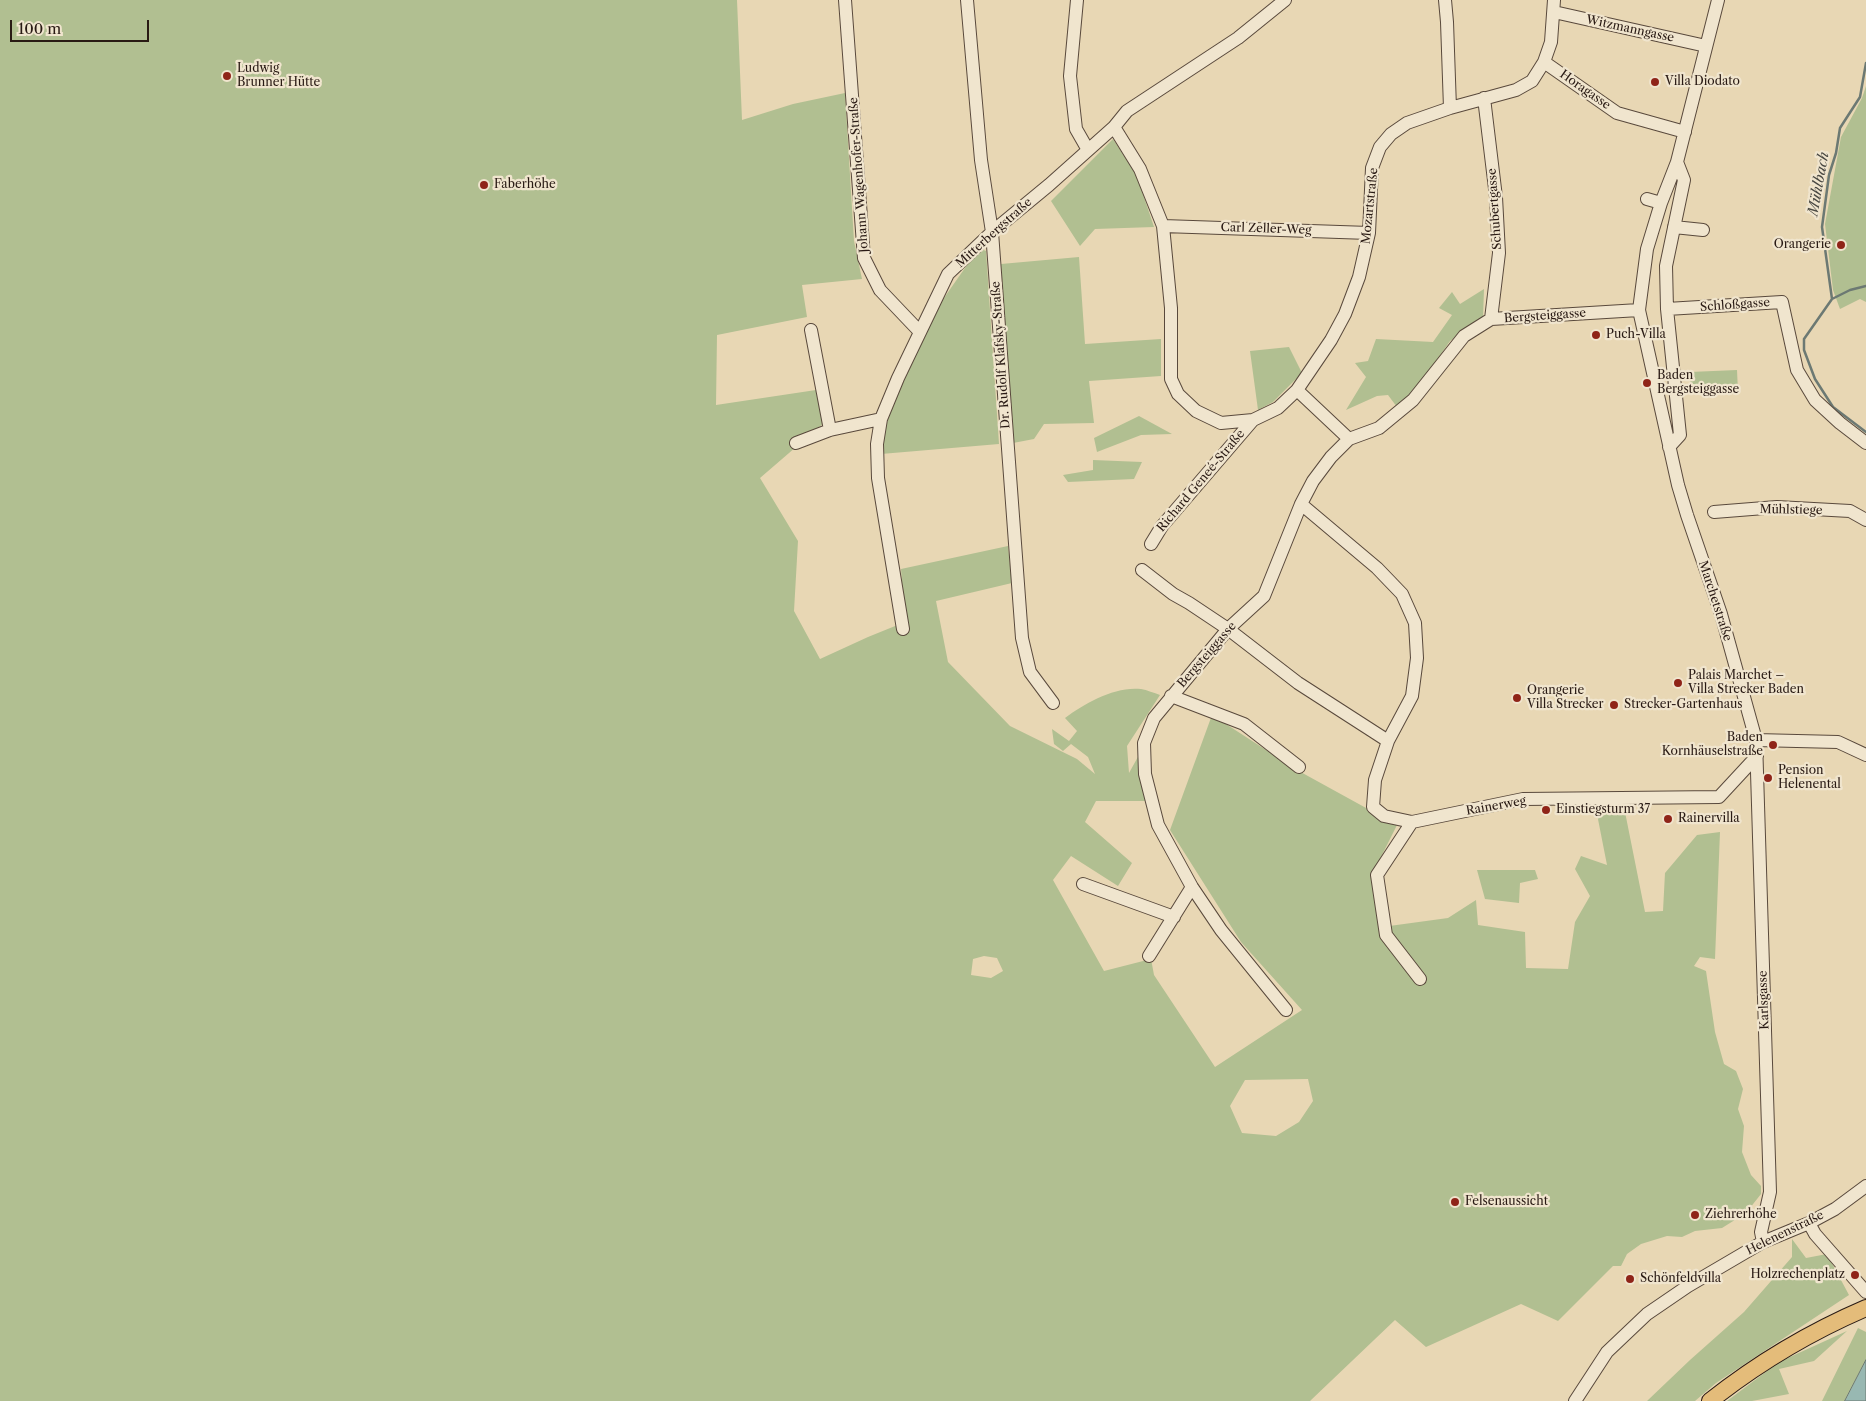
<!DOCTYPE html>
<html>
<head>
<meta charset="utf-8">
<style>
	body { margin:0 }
	#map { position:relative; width:1866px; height:1401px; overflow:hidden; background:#e8d7b4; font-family:"Libre Caslon Text",serif }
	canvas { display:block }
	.scale { position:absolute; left:10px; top:20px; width:139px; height:22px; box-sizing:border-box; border:2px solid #291a14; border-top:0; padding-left:6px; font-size:15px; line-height:18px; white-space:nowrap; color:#291a14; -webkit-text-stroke:4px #f0e5ce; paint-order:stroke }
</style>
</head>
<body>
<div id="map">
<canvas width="1866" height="1401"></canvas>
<div class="scale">100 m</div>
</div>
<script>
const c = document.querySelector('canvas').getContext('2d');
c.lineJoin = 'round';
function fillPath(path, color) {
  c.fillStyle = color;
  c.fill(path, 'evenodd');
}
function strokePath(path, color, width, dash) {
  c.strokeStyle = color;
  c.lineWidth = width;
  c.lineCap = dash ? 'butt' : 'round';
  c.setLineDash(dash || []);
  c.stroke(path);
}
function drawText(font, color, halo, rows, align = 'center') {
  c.font = font + ' "Libre Caslon Text",serif';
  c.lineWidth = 4.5;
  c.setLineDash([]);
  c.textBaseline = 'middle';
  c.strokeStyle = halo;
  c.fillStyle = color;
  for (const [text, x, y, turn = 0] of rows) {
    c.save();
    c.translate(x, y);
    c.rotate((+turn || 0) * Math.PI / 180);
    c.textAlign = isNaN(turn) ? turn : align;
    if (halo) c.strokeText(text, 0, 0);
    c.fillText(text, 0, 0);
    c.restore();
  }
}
fillPath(new Path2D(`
	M 0,0 L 737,0 L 742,120 L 793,104 L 845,93 L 854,241 L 862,279 L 802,285 L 807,317 L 717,335 L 716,405 L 816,390 L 825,422 L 760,478 L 798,541 L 794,611 L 820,659 L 868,637 L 905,622 L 901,569 L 1008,546 L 1012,583 L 936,601 L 948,662 L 1010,726 L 1077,759 L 1095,774 L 1088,757 L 1071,744 L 1063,751 L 1054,744 L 1052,729 L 1069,741 L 1077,731 L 1065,718 C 1085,703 1115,686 1141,689 C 1147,690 1154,693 1160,695 L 1127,746 L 1129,773 L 1139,755 L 1145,801 L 1096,801 L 1085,822 L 1132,863 L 1118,886 L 1071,856 L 1053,880 L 1104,971 L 1151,959 L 1154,975 L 1215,1067 L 1302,1010 L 1241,942 L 1170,830 L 1212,715 L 1297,770 L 1397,825 L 1372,875 L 1382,927 L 1448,918 L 1476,900 L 1478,925 L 1525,932 L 1526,968 L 1568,969 L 1575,922 L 1590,896 L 1575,869 L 1581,856 L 1607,865 L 1596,809 L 1624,807 L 1645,912 L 1663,911 L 1665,873 L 1697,835 L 1720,832 L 1715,959 L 1700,957 L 1694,966 L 1706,971 L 1715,1032 L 1724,1064 L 1736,1071 L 1743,1089 L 1738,1109 L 1744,1126 L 1742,1152 L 1751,1175 L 1761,1186 L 1761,1194 L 1746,1213 L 1722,1228 L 1695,1231 L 1682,1237 L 1667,1236 L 1641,1244 L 1627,1254 L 1621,1266 L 1613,1266 L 1558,1321 L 1521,1304 L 1426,1347 L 1395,1320 L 1310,1401 L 0,1401 ZM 984,956 L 997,958 L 1003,971 L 991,978 L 971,975 L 973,959 ZM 1308,1079 L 1313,1101 L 1299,1122 L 1276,1136 L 1242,1133 L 1230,1106 L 1245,1080 Z
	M 1866,86 L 1866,302 L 1860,299 L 1840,309 L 1833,290 L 1825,224 L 1841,137 L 1862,98 Z
	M 1113,139 L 1137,176 L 1154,227 L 1095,229 L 1080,246 L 1051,201 Z
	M 979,248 L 986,251 L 999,444 L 881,454 L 883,435 L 896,395 L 939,305 Z
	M 1079,257 L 1085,344 L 1161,339 L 1161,376 L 1089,381 L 1094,423 L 1044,424 L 1034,439 L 1013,443 L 1001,264 Z
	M 1484,289 L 1483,318 L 1450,341 L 1413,395 L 1397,407 L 1388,395 L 1377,396 L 1346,410 L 1366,377 L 1355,363 L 1368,361 L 1376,339 L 1433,342 L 1452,315 L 1439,308 L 1452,292 L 1460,304 Z
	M 1289,347 L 1302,373 L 1273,402 L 1258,410 L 1250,351 Z
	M 1737,370 L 1738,392 L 1691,394 L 1690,372 Z
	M 1139,416 L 1172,434 L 1141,435 L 1097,452 L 1094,438 Z
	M 1093,460 L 1142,462 L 1134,479 L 1068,482 L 1063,475 L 1093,470 Z
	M 1477,870 L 1535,870 L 1538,879 L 1520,883 L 1519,903 L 1485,899 Z
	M 1792,1239 L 1806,1258 L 1827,1254 L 1849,1295 L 1716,1383 L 1695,1401 L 1647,1401 L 1690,1360 L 1744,1312 L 1792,1257 Z
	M 1858,1328 L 1866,1332 L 1866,1360 L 1845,1401 L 1822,1401 Z
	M 1847,1331 L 1814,1361 L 1779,1369 L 1789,1394 L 1752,1401 L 1727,1401 L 1779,1362 Z`), '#b1bf91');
const water = new Path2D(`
	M 1866,1360 L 1866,1401 L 1845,1401 Z`);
fillPath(water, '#98b8b2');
strokePath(water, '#6c7973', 1);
strokePath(new Path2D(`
	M 1866,63 L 1860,97 L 1840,128 L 1836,153 L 1829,175 L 1822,227 L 1832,299 L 1804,339 L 1804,350 L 1815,379 L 1833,407 L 1866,432
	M 1832,299 L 1850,290 L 1866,286`), '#6c7973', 2.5);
const minor = new Path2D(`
	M 845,0 L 864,258 L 880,290 L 920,332
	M 967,0 L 981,160 L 992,232 L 1022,638 L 1030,672 L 1053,703
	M 1077,0 L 1070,76 L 1076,129 L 1088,150
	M 1445,0 L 1447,22 L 1450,108
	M 1718,0 L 1677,162 L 1661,203 L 1647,249 L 1639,310 L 1678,485 L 1687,515 L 1721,614 L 1756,740 L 1770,1192 L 1761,1232 L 1763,1242
	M 1554,12 L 1706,46
	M 1544,62 L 1617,113 L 1685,132
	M 1484,98 L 1496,197 L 1499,253 L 1491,319
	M 1114,127 L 1140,169 L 1163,226 L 1171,308 L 1171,379 L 1178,394 L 1196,411 L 1221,423 L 1253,420 L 1278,408 L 1297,390 L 1331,340 L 1345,314 L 1359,277 L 1369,233 L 1372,168 L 1380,147 L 1391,134 L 1407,123 L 1450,108 L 1516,90 L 1532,81 L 1544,62 L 1551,42 L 1554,0
	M 1647,199 L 1661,203
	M 1163,226 L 1369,233
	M 1674,227 L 1703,230
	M 1667,309 L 1782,302 L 1797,370 L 1815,400 L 1840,423 L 1866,443
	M 811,330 L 830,430
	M 1297,390 L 1349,439
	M 796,443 L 830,430 L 881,419
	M 1669,447 L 1680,435 L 1667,309 L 1666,266 L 1684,180 L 1677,162
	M 1301,504 L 1377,568 L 1402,594 L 1415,623 L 1417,658 L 1412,696 L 1388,741 L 1375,780 L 1373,807 L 1384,816 L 1412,822 L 1523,799 L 1719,797 L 1757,756
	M 1714,512 L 1777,507 L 1850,511 L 1866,520
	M 1151,544 L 1162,526 L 1253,420
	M 1142,570 L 1173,594 L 1189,603 L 1228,629 L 1298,683 L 1388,741
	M 903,629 L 878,478 L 877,444 L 881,419 L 898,378 L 948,274 L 992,232 L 1049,185 L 1114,127 L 1127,111 L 1238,38 L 1285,0
	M 1171,696 L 1244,724 L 1299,767
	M 1756,740 L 1838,742 L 1866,755
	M 1412,822 L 1377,875 L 1386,935 L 1420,979
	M 1083,884 L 1174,917
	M 1149,956 L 1192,887
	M 1286,1010 L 1221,930 L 1192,887 L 1158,825 L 1145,774 L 1144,743 L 1154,718 L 1228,629 L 1264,596 L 1301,504 L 1313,481 L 1331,457 L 1349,439 L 1379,428 L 1413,400 L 1464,336 L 1491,319 L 1639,310
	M 1809,1223 L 1815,1234 L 1866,1292
	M 1575,1401 L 1607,1352 L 1647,1314 L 1688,1286 L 1763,1242 L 1809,1223 L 1835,1209 L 1866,1186`);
const major = new Path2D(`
	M 1710,1401 C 1758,1363 1810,1332 1866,1308`);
strokePath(minor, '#59493c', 14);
strokePath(major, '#291a14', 18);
strokePath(minor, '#f0e5ce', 12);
strokePath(major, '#e4bc7a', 16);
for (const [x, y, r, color] of [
	[227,76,5,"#8f2418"],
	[1655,82,5,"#8f2418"],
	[484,185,5,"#8f2418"],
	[1841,245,5,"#8f2418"],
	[1596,335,5,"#8f2418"],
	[1647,383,5,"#8f2418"],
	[1678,683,5,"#8f2418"],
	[1517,698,5,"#8f2418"],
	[1614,705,5,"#8f2418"],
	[1773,745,5,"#8f2418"],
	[1768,778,5,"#8f2418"],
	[1546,810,5,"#8f2418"],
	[1668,819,5,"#8f2418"],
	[1455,1202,5,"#8f2418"],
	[1695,1215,5,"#8f2418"],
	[1855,1275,5,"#8f2418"],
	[1630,1279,5,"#8f2418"]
]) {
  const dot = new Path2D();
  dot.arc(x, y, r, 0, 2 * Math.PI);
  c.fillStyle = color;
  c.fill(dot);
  strokePath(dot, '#f0e5ce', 2);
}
drawText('12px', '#291a14', '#f0e5ce', [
	["Witzmanngasse",1630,29,12],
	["Horagasse",1585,90,35],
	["Johann Wagenhofer-Straße",859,175,-94],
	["Mozartstraße",1370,206,-84],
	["Schubertgasse",1495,209,-94],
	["Carl Zeller-Weg",1266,229,2],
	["Mitterbergstraße",994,233,-42],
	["Schloßgasse",1735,305,-4],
	["Bergsteiggasse",1545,316,-4],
	["Dr. Rudolf Klafsky-Straße",1001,355,-94],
	["Richard Geneé-Straße",1201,481,-50],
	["Mühlstiege",1791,510,1],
	["Marchetstraße",1715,601,72],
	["Bergsteiggasse",1207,655,-49],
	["Rainerweg",1496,806,-10],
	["Karlsgasse",1764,1000,-92],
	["Helenenstraße",1785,1233,-26]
]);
drawText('12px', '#291a14', '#f0e5ce', [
	["Ludwig",237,69],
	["Brunner Hütte",237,83],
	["Villa Diodato",1665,82],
	["Faberhöhe",494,185],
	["Orangerie",1831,245,"right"],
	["Puch-Villa",1606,335],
	["Baden",1657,376],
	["Bergsteiggasse",1657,390],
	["Palais Marchet –",1688,676],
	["Villa Strecker Baden",1688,690],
	["Orangerie",1527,691],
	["Villa Strecker",1527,705],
	["Strecker-Gartenhaus",1624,705],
	["Baden",1763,738,"right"],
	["Kornhäuselstraße",1763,752,"right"],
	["Pension",1778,771],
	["Helenental",1778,785],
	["Einstiegsturm 37",1556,810],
	["Rainervilla",1678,819],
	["Felsenaussicht",1465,1202],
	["Ziehrerhöhe",1705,1215],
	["Holzrechenplatz",1845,1275,"right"],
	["Schönfeldvilla",1640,1279]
], 'left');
drawText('italic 14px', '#4a4943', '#f0e5ce', [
	["Mühlbach",1819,184,-80]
]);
</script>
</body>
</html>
